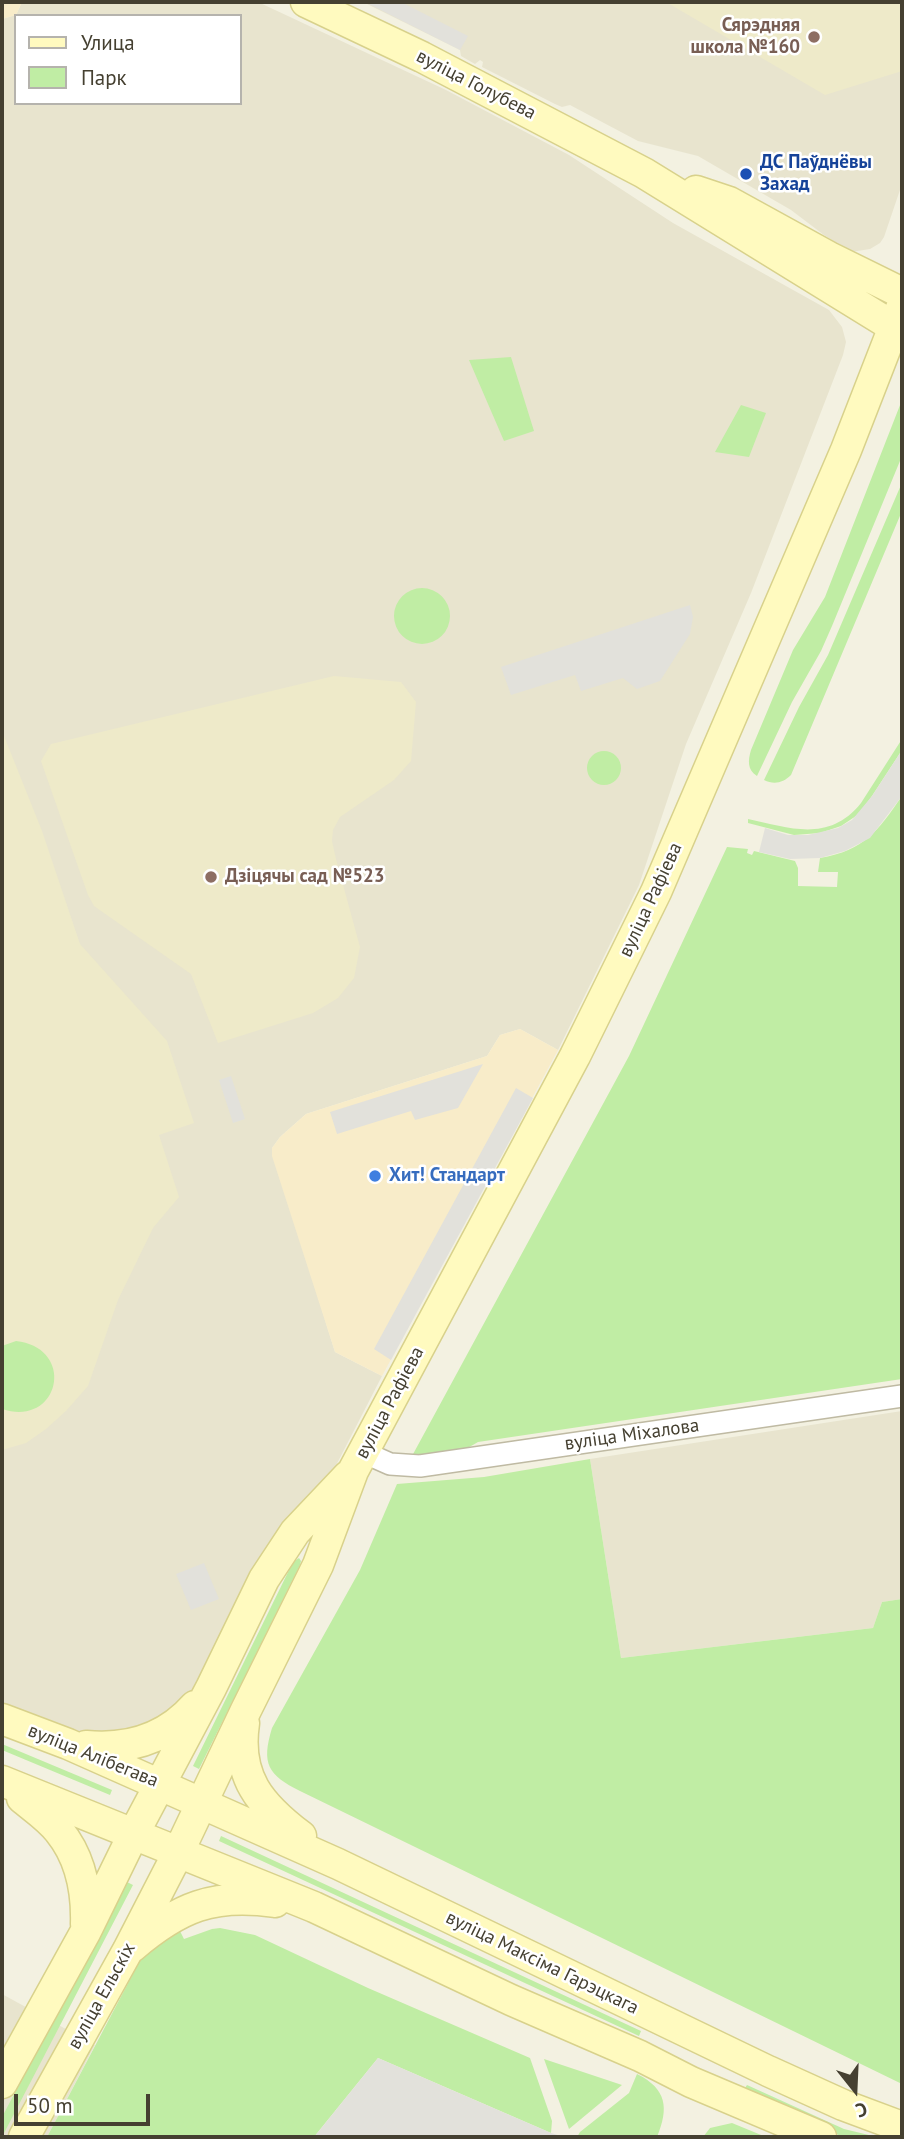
<!DOCTYPE html>
<html>
<head>
<meta charset="utf-8">
<style>
	body { margin:0 }
	#map { position:relative; width:904px; height:2139px; overflow:hidden; background:#f3f1e1; font-family:"PT Sans",sans-serif }
	canvas { display:block }
	.frame { position:absolute; inset:0; border:4px solid #454031; pointer-events:none }
	.legend { position:absolute; left:14px; top:14px; width:228px; height:91px; box-sizing:border-box; background:#fff; border:2px solid #b5b3ad; margin:0; padding:9px 12px; list-style:none; font-size:21px; color:#454031 }
	.legend li { display:flex; align-items:center; gap:14px; height:35px }
	.legend b { width:35px; border:2px solid #b5b3ad }
	.north { position:absolute; left:820px; top:2055px; width:70px; height:70px; -webkit-text-stroke:5px #fff; paint-order:stroke; rotate:162deg; font-size:19px; font-weight:700; line-height:28px; text-align:center; color:#454031 }
	.north::after { content:''; display:block; margin:auto; width:24px; height:32px; background:#454031; clip-path:polygon(50% 0,100% 100%,50% 72%,0 100%) }
	.scale { position:absolute; left:14px; top:2094px; width:136px; height:32px; box-sizing:border-box; border:4px solid #454031; border-top:0; padding-left:9px; font-size:21px; line-height:24px; white-space:nowrap; color:#454031; -webkit-text-stroke:5px #fff; paint-order:stroke }
</style>
</head>
<body>
<div id="map">
<canvas width="904" height="2139"></canvas>
<div class="frame"></div>
<ul class="legend">
<li><b style="height:9px;background:#fffabf"></b>Улица</li>
<li><b style="height:19px;background:#c0eda4"></b>Парк</li>
</ul>
<div class="north">С</div>
<div class="scale">50 m</div>
</div>
<script>
const c = document.querySelector('canvas').getContext('2d');
c.lineJoin = 'round';
function fillPath(path, color) {
  c.fillStyle = color;
  c.fill(path, 'evenodd');
}
function strokePath(path, color, width, dash) {
  c.strokeStyle = color;
  c.lineWidth = width;
  c.lineCap = dash ? 'butt' : 'round';
  c.setLineDash(dash || []);
  c.stroke(path);
}
function drawText(font, color, halo, rows, align = 'center') {
  c.font = font + ' "PT Sans",sans-serif';
  c.lineWidth = 5;
  c.setLineDash([]);
  c.textBaseline = 'middle';
  c.strokeStyle = halo;
  c.fillStyle = color;
  for (const [text, x, y, turn = 0] of rows) {
    c.save();
    c.translate(x, y);
    c.rotate((+turn || 0) * Math.PI / 180);
    c.textAlign = isNaN(turn) ? turn : align;
    if (halo) c.strokeText(text, 0, 0);
    c.fillText(text, 0, 0);
    c.restore();
  }
}
fillPath(new Path2D(`
	M 22,2 L 258,2 L 446,90 L 569,155 L 673,223 L 829,310 L 842,327 L 846,342 L 843,355 L 751,593 L 686,744 L 639,885 L 558,1050 L 520,1029 L 500,1035 L 487,1056 L 306,1114 L 280,1137 L 272,1148 L 335,1352 L 382,1376 L 329,1479 L 250,1578 L 185,1704 L 175,1717 L 91,1741 L 2,1703 L 2,19 L 16,15 ZM 16,16 L 240,16 L 240,103 L 16,103 Z
	M 363,2 L 902,2 L 902,184 L 884,237 L 880,243 L 870,249 L 851,252 L 824,235 L 791,210 L 698,156 L 638,141 L 570,105 L 562,107 L 555,104 L 482,67 L 483,62 L 480,60 L 475,64 L 461,56 L 460,50 Z
	M 902,1411 L 902,1599 L 882,1602 L 873,1628 L 621,1658 L 590,1459 Z
	M 2,1994 L 95,2045 L 47,2137 L 2,2137 Z`), '#e8e4ce');
fillPath(new Path2D(`
	M 2,2 L 22,2 L 16,15 L 2,19 Z
	M 520,1029 L 558,1050 L 382,1376 L 335,1352 L 272,1156 L 272,1148 L 280,1137 L 306,1114 L 487,1056 L 500,1035 Z`), '#f8ecc9');
fillPath(new Path2D(`
	M 666,2 L 902,2 L 902,71 L 825,95 Z
	M 334,676 L 401,682 L 416,702 L 411,761 L 394,780 L 340,817 L 333,830 L 332,841 L 336,859 L 360,947 L 354,978 L 338,998 L 313,1013 L 218,1043 L 191,974 L 94,906 L 88,895 L 41,761 L 51,744 Z
	M 2,731 L 42,831 L 80,944 L 167,1041 L 194,1123 L 159,1135 L 179,1197 L 153,1228 L 118,1300 L 88,1386 L 66,1411 L 46,1429 L 26,1443 L 2,1450 Z`), '#eeeac9');
fillPath(new Path2D(`
	M 511,357 L 534,431 L 504,441 L 469,360 Z
	M 902,400 L 902,456 L 832,626 L 821,651 L 792,702 L 757,776 C 747,770 748,760 751,750 L 793,650 L 825,597 Z
	M 741,405 L 766,413 L 749,457 L 715,452 Z
	M 901,485 L 902,486 L 902,511 L 791,775 C 783,783 774,785 764,780 L 799,707 L 828,655 Z
	M394 616a28 28 0 1 1 56 0a28 28 0 1 1-56 0Z
	M 902,739 L 902,750 L 872,796 L 859,814 L 841,826 L 820,833 L 794,835 L 748,823 L 748,819 C 790,828 829,843 861,803 Z
	M587 768a17 17 0 1 1 34 0a17 17 0 1 1-34 0Z
	M 902,796 L 902,1379 L 478,1442 C 455,1457 438,1455 412,1456 L 629,1056 L 727,847 L 748,849 L 747,853 L 752,855 L 754,851 L 795,861 L 798,868 L 798,886 L 837,887 L 838,872 L 818,872 L 820,858 C 865,850 877,832 902,796 Z
	M 16,1341 C 77,1348 60,1428 2,1409 L 2,1346 Z
	M 590,1459 L 621,1658 L 873,1628 L 882,1602 L 902,1599 L 902,2084 L 300,1791 C 268,1775 261,1764 272,1728 L 360,1570 L 397,1484 L 484,1477 Z
	M 299,1558 L 301,1561 L 300,1565 L 199,1769 L 193,1766 L 293,1562 Z
	M 2,1744 L 112,1790 L 110,1795 L 2,1750 Z
	M 221,1836 L 641,2031 L 639,2036 L 219,1841 Z
	M 127,1882 L 133,1885 L 2,2137 L 2,2117 Z
	M 220,1928 L 255,1935 L 368,1988 L 530,2058 L 552,2121 L 551,2133 L 378,2058 L 314,2137 L 47,2137 L 144,1953 L 179,1929 L 184,1939 L 212,1929 Z
	M 544,2059 L 622,2085 L 569,2129 Z
	M 637,2074 C 667,2089 669,2108 657,2137 L 577,2137 L 580,2132 L 629,2093 Z
	M 747,2085 L 844,2129 L 877,2137 L 843,2137 L 749,2094 L 745,2088 Z
	M 732,2123 L 766,2137 L 703,2137 L 710,2128 Z`), '#c0eda4');
fillPath(new Path2D(`
	M 365,2 L 401,2 L 468,36 L 460,50 Z
	M 690,605 L 693,617 L 690,634 L 660,681 L 637,689 L 623,678 L 581,691 L 575,675 L 511,695 L 501,667 Z
	M 902,750 L 902,796 L 870,838 L 845,851 L 820,858 L 790,859 L 759,852 L 765,828 L 788,835 L 808,835 L 838,828 L 852,820 L 872,796 Z
	M 483,1064 L 458,1108 L 415,1120 L 411,1111 L 337,1134 L 330,1112 Z
	M 231,1076 L 245,1119 L 233,1123 L 219,1080 Z
	M 516,1088 L 533,1098 L 391,1360 L 374,1349 Z
	M 204,1563 L 219,1599 L 191,1610 L 176,1574 Z
	M 378,2058 L 551,2133 L 564,2137 L 314,2137 Z`), '#e2e1db');
const street = new Path2D(`
	M 363,1452 L 390,1464 L 420,1466 L 902,1396`);
const secondary = new Path2D(`
	M 306,2 L 422,57 L 644,173 L 902,332
	M 696,191 L 729,202 L 829,257 L 902,293
	M 2,1719 L 68,1744 L 338,1864 L 768,2071 L 843,2105 L 902,2127
	M 244,1723 C 236,1777 260,1805 301,1836
	M 86,1746 C 129,1750 166,1739 195,1706
	M 2,1781 L 314,1907 L 511,2000 L 640,2056 L 691,2082 L 821,2137
	M 22,1798 C 34,1808 49,1818 59,1831 C 81,1858 87,1890 86,1924
	M 132,1947 C 179,1907 213,1893 275,1902
	M 2,2083 L 86,1931 L 133,1835 L 211,1688 L 264,1579 L 295,1532 L 348,1476
	M 24,2137 L 128,1950 L 178,1853 L 246,1710 L 318,1565 L 353,1471 L 575,1056 L 656,892 L 846,450 L 902,306`);
strokePath(street, '#bfbaa3', 24);
strokePath(secondary, '#d8d18b', 33);
strokePath(street, '#fff', 21);
strokePath(secondary, '#fffabf', 30);
for (const [x, y, r, color] of [
	[814,37,7,"#8d6e63"],
	[746,174,7,"#1a4fb4"],
	[211,877,7,"#8d6e63"],
	[375,1176,7,"#3f7fe0"]
]) {
  const dot = new Path2D();
  dot.arc(x, y, r, 0, 2 * Math.PI);
  c.fillStyle = color;
  c.fill(dot);
  strokePath(dot, '#fff', 2.5);
}
drawText('bold 19px', '#785e54', '#fff', [
	["Сярэдняя",800,26],
	["школа №160",800,48],
	["Дзіцячы сад №523",225,877,"left"]
], 'right');
drawText('19px', '#454031', '#fff', [
	["вуліца Голубева",476,85,27],
	["вуліца Рафіева",651,900,-65],
	["вуліца Рафіева",390,1403,-62],
	["вуліца Міхалова",632,1435,-8],
	["вуліца Алібегава",93,1756,22],
	["вуліца Максіма Гарэцкага",542,1963,26],
	["вуліца Ельскіх",102,1996,-61]
]);
drawText('bold 19px', '#164399', '#fff', [
	["ДС Паўднёвы",760,163],
	["Захад",760,185]
], 'left');
drawText('bold 19px', '#366cbe', '#fff', [
	["Хит! Стандарт",389,1176]
], 'left');
</script>
</body>
</html>
